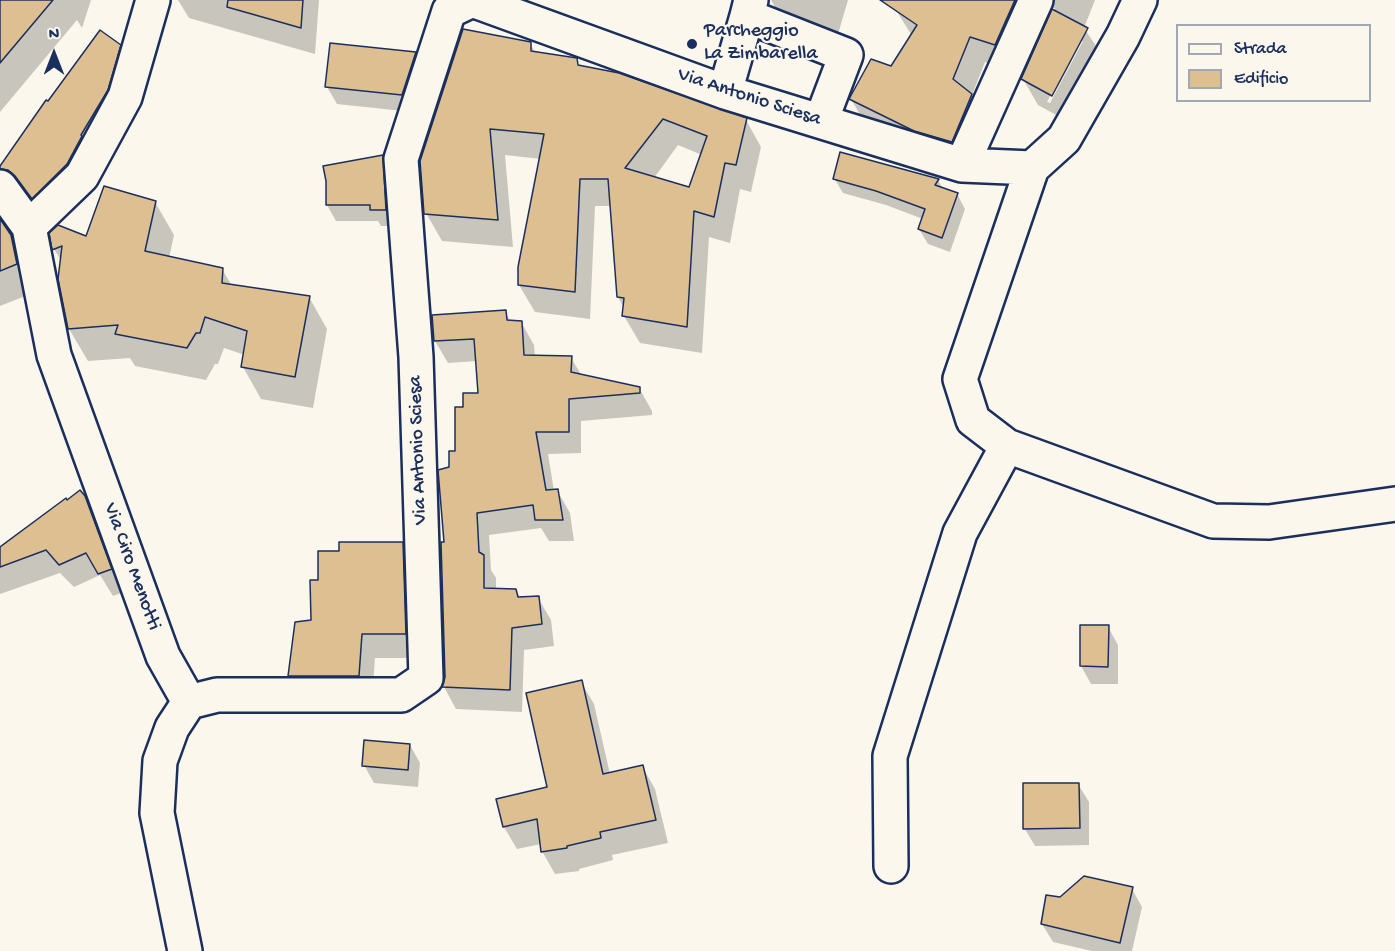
<!DOCTYPE html>
<html>
<head>
<meta charset="utf-8">
<style>
	body { margin:0 }
	#map { position:relative; width:1395px; height:951px; overflow:hidden; background:#fbf7ec; font-family:"Gochi Hand",sans-serif }
	canvas { display:block }
	.legend { position:absolute; left:1176px; top:24px; width:195px; height:78px; box-sizing:border-box; background:#fbf7ec; border:2px solid #a1a7b3; margin:0; padding:8px 10px; list-style:none; font-size:18px; color:#1b2f5e }
	.legend li { display:flex; align-items:center; gap:12px; height:30px }
	.legend b { width:30px; border:2px solid #a1a7b3 }
	.north { position:absolute; left:24px; top:24px; width:60px; height:60px; -webkit-text-stroke:4px #fbf7ec; paint-order:stroke; rotate:0deg; font-size:16px; font-weight:700; line-height:24px; text-align:center; color:#1b2f5e }
	.north::after { content:''; display:block; margin:auto; width:21px; height:27px; background:#1b2f5e; clip-path:polygon(50% 0,100% 100%,50% 72%,0 100%) }
</style>
</head>
<body>
<div id="map">
<canvas width="1395" height="951"></canvas>
<ul class="legend">
<li><b style="height:8px;background:#fbf7ec"></b>Strada</li>
<li><b style="height:16px;background:#debf91"></b>Edificio</li>
</ul>
<div class="north">N</div>
</div>
<script>
const c = document.querySelector('canvas').getContext('2d');
c.lineJoin = 'round';
function fillPath(path, color) {
  c.fillStyle = color;
  c.fill(path, 'evenodd');
}
function strokePath(path, color, width, dash) {
  c.strokeStyle = color;
  c.lineWidth = width;
  c.lineCap = dash ? 'butt' : 'round';
  c.setLineDash(dash || []);
  c.stroke(path);
}
function drawText(font, color, halo, rows, align = 'center') {
  c.font = font + ' "Gochi Hand",sans-serif';
  c.lineWidth = 4.5;
  c.setLineDash([]);
  c.textBaseline = 'middle';
  c.strokeStyle = halo;
  c.fillStyle = color;
  for (const [text, x, y, turn = 0] of rows) {
    c.save();
    c.translate(x, y);
    c.rotate((+turn || 0) * Math.PI / 180);
    c.textAlign = isNaN(turn) ? turn : align;
    if (halo) c.strokeText(text, 0, 0);
    c.fillText(text, 0, 0);
    c.restore();
  }
}
fillPath(new Path2D(`
	M 0,0 L 91,0 L 82,28 L 77,20 L 0,112 Z
	M 178,0 L 319,0 L 315,54 L 189,18 Z
	M 771,0 L 848,0 L 836,41 L 786,26 Z
	M 902,0 L 1095,0 L 1084,28 L 1102,55 L 1067,121 L 1038,105 L 1023,79 L 1055,8 L 1049,7 L 1010,71 L 985,62 L 972,95 L 986,121 L 966,168 L 866,125 L 851,99 L 892,68 L 912,36 L 896,10 ZM 1079,41 L 1083,41 L 1050,103 L 1047,102 Z
	M 530,43 L 536,54 L 576,59 L 580,67 L 746,120 L 761,147 L 751,192 L 740,189 L 730,243 L 709,237 L 702,353 L 640,343 L 624,316 L 624,308 L 618,297 L 612,206 L 595,206 L 590,319 L 535,312 L 519,285 L 541,159 L 505,155 L 513,247 L 442,241 L 426,213 ZM 678,145 L 702,155 L 690,189 L 654,178 Z
	M 119,46 L 133,69 L 45,220 L 30,198 L 21,192 L 13,191 L 0,168 Z
	M 415,54 L 425,71 L 412,112 L 337,104 L 327,87 Z
	M 382,157 L 391,173 L 394,226 L 381,226 L 378,221 L 336,221 L 327,205 Z
	M 834,178 L 938,180 L 943,189 L 957,194 L 965,209 L 950,252 L 928,244 L 919,229 L 923,219 L 886,205 L 843,193 Z
	M 155,202 L 174,235 L 169,258 L 222,269 L 232,286 L 309,297 L 327,329 L 313,408 L 261,399 L 243,367 L 245,355 L 224,348 L 218,364 L 215,364 L 206,380 L 135,366 L 130,358 L 88,361 L 69,329 L 62,262 L 54,249 L 51,234 L 87,238 Z
	M 0,222 L 27,265 L 33,293 L 0,306 Z
	M 505,312 L 511,322 L 521,322 L 534,345 L 535,356 L 571,358 L 582,376 L 639,388 L 652,411 L 652,415 L 581,421 L 581,453 L 548,454 L 554,491 L 557,490 L 570,513 L 574,541 L 549,541 L 541,528 L 489,535 L 491,570 L 496,578 L 496,590 L 516,590 L 520,598 L 538,598 L 551,620 L 554,646 L 524,650 L 522,712 L 456,709 L 444,687 L 446,678 L 445,543 L 457,452 L 465,409 L 479,394 L 477,361 L 448,363 L 435,341 L 433,316 Z
	M 84,497 L 98,521 L 124,592 L 113,596 L 100,575 L 74,587 L 60,573 L 0,594 L 0,549 L 67,502 Z
	M 402,543 L 416,567 L 419,658 L 375,658 L 372,700 L 304,700 L 290,676 L 312,621 L 320,582 L 340,553 Z
	M 1108,627 L 1118,645 L 1118,684 L 1091,684 L 1081,666 Z
	M 581,682 L 594,704 L 610,774 L 642,766 L 655,789 L 668,843 L 612,855 L 613,860 L 579,869 L 579,871 L 555,874 L 542,851 L 541,844 L 517,849 L 504,827 L 549,788 Z
	M 410,745 L 420,763 L 418,787 L 374,783 L 364,765 Z
	M 1078,784 L 1089,802 L 1089,845 L 1035,846 L 1025,829 Z
	M 1132,889 L 1142,907 L 1132,951 L 1092,951 L 1053,942 L 1042,924 L 1060,899 Z`), '#0003');
const building = new Path2D(`
	M 0,0 L 53,0 L 0,63 Z
	M 228,0 L 303,0 L 301,28 L 227,7 Z
	M 880,0 L 1015,0 L 995,45 L 970,37 L 953,79 L 972,94 L 952,142 L 914,131 L 849,99 L 871,59 L 891,66 L 917,25 Z
	M 1052,9 L 1088,28 L 1052,96 L 1021,79 Z
	M 463,29 L 531,42 L 531,51 L 577,58 L 578,65 L 619,73 L 747,118 L 736,165 L 725,163 L 714,217 L 694,211 L 687,327 L 622,316 L 624,298 L 617,297 L 608,179 L 580,179 L 575,292 L 518,285 L 518,267 L 544,134 L 490,129 L 498,220 L 424,214 L 420,161 ZM 663,119 L 707,136 L 689,187 L 625,168 Z
	M 100,30 L 121,45 L 108,90 L 81,135 L 82,136 L 67,164 L 32,199 L 15,176 L 8,170 L 0,169 L 0,166 L 46,100 L 48,101 Z
	M 330,43 L 416,52 L 402,95 L 325,87 Z
	M 840,152 L 939,179 L 935,185 L 958,193 L 942,238 L 918,229 L 925,209 L 876,191 L 833,179 Z
	M 383,155 L 386,210 L 370,210 L 370,205 L 326,205 L 326,181 L 323,166 Z
	M 104,186 L 156,201 L 145,251 L 223,268 L 222,283 L 310,296 L 295,377 L 241,367 L 247,331 L 205,317 L 200,333 L 196,333 L 187,348 L 115,334 L 118,325 L 68,329 L 58,279 L 62,246 L 52,250 L 49,233 L 58,225 L 86,236 Z
	M 0,219 L 11,235 L 17,264 L 0,271 Z
	M 506,310 L 507,320 L 522,321 L 524,355 L 572,356 L 571,372 L 640,387 L 640,393 L 569,399 L 569,432 L 536,432 L 546,490 L 558,489 L 563,520 L 535,520 L 533,505 L 477,513 L 479,552 L 484,555 L 484,588 L 516,589 L 518,597 L 539,596 L 542,624 L 512,628 L 510,690 L 442,687 L 445,677 L 441,542 L 444,542 L 438,470 L 449,467 L 449,451 L 455,451 L 455,407 L 463,407 L 463,393 L 478,393 L 474,339 L 434,341 L 432,315 Z
	M 80,490 L 85,496 L 112,569 L 98,574 L 86,553 L 59,565 L 46,550 L 0,567 L 0,547 L 66,498 L 67,500 Z
	M 339,542 L 403,542 L 406,634 L 362,634 L 359,676 L 288,676 L 295,622 L 311,620 L 310,580 L 318,580 L 318,551 L 339,551 Z
	M 1080,625 L 1109,625 L 1108,667 L 1080,666 Z
	M 582,680 L 603,774 L 643,765 L 656,820 L 600,832 L 601,838 L 567,846 L 567,848 L 541,852 L 537,819 L 503,827 L 496,799 L 547,787 L 526,693 Z
	M 364,740 L 410,744 L 408,770 L 362,766 Z
	M 1023,783 L 1079,783 L 1080,828 L 1023,829 Z
	M 1084,876 L 1133,887 L 1120,943 L 1041,924 L 1046,895 L 1060,897 Z`);
fillPath(building, '#debf91');
strokePath(building, '#1b2f5e', 1.5);
const minor = new Path2D(`
	M 472,0 L 725,92 L 962,165 L 1032,168
	M 751,0 L 747,16 L 846,55 L 821,121
	M 725,92 L 747,16
	M 962,165 L 1036,0
	M 0,187 L 29,227 L 54,355 L 163,656 L 189,702
	M 29,227 L 82,176 L 125,97 L 153,0
	M 1007,446 L 1213,521 L 1269,522 L 1395,504
	M 189,702 L 217,695 L 401,695 L 426,678 L 416,357 L 401,159 L 449,11 L 472,0
	M 891,866 L 890,756 L 960,533 L 1007,446 L 973,420 L 960,379 L 1032,168 L 1064,139 L 1123,36 L 1140,0
	M 185,951 L 157,813 L 160,761 L 172,728 L 189,702`);
strokePath(minor, '#1b2f5e', 38);
strokePath(minor, '#fbf7ec', 33);
for (const [x, y, r, color] of [
	[692,44,6,"#1b2f5e"]
]) {
  const dot = new Path2D();
  dot.arc(x, y, r, 0, 2 * Math.PI);
  c.fillStyle = color;
  c.fill(dot);
  strokePath(dot, '#fbf7ec', 2);
}
drawText('20px', '#1b2f5e', '#fbf7ec', [
	["Parcheggio",704,32],
	["La Zimbarella",704,55]
], 'left');
drawText('20px', '#1b2f5e', '#fbf7ec', [
	["Via Antonio Sciesa",749,98,18],
	["Via Antonio Sciesa",419,450,-92],
	["Via Ciro Menotti",131,567,70]
]);
</script>
</body>
</html>
